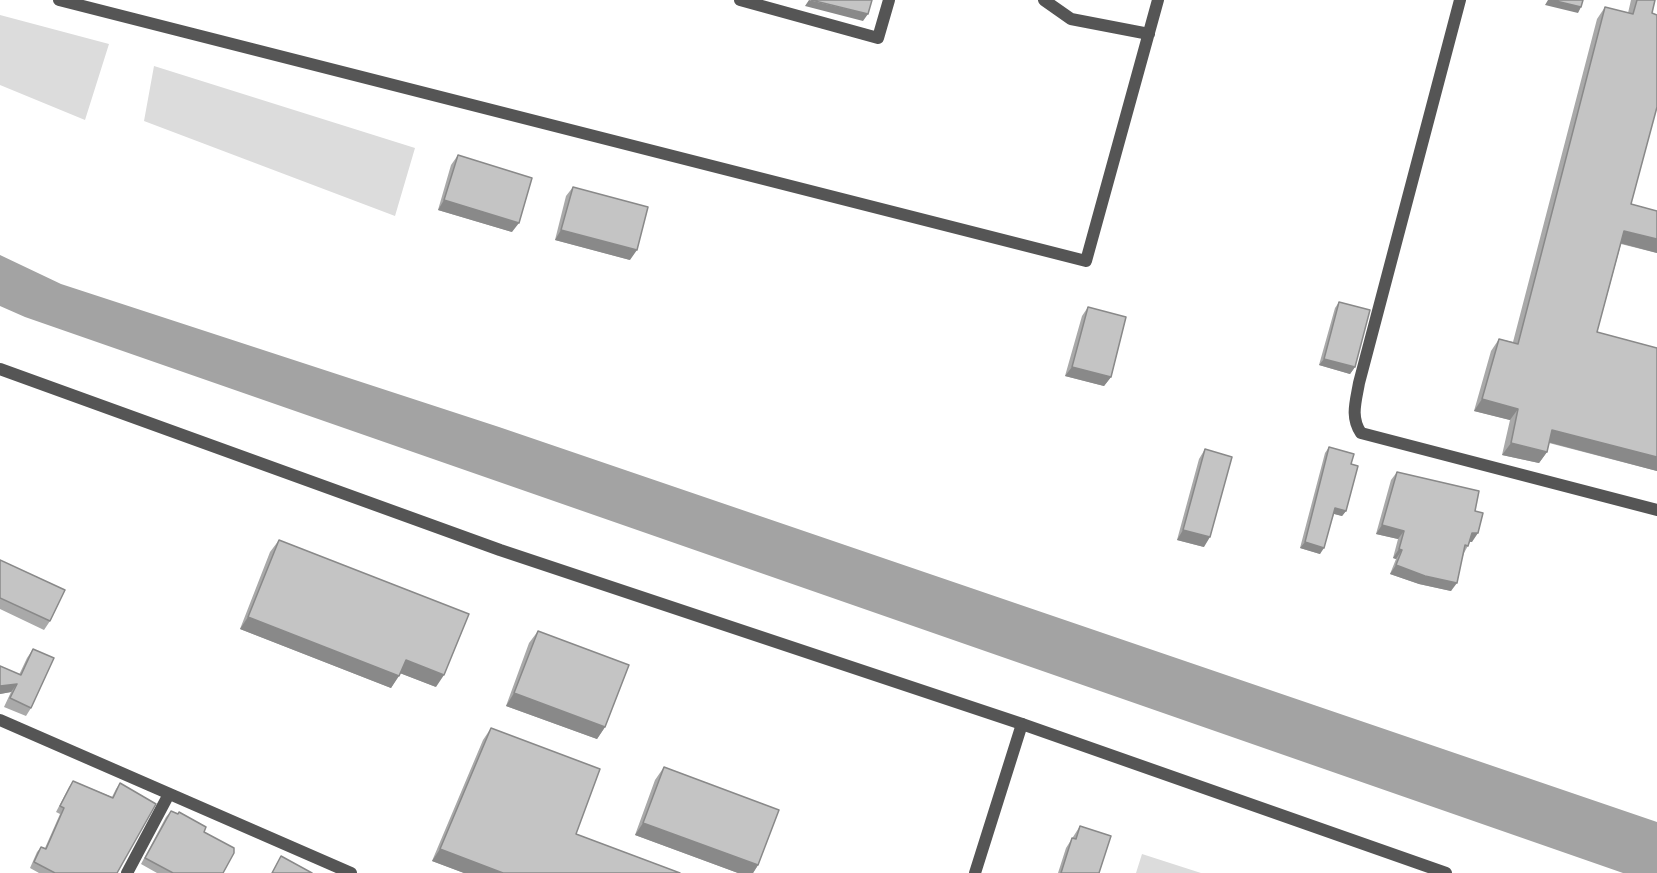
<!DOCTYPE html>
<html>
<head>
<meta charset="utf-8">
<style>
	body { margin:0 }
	canvas { display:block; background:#fff }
</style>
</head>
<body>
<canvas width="1657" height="873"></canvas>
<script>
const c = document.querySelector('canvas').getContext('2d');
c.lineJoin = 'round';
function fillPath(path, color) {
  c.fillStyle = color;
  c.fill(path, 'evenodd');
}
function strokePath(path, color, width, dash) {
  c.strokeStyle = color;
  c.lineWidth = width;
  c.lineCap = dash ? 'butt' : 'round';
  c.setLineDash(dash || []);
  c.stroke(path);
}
fillPath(new Path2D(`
	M 0,15 L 109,44 L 85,120 L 0,85 Z
	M 154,66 L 415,148 L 395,216 L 144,121 Z
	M 1142,854 L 1201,873 L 1136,873 Z`), '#dcdcdc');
fillPath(new Path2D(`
	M 0,255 L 61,284 L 499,427 L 1657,822 L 1657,873 L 1623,873 L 25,317 L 0,306 Z`), '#a3a3a3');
strokePath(new Path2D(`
	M 59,0 L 1086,261 L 1158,0
	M 740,0 L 878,38 L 889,0
	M 1044,0 L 1071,19 L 1149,34
	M 1460,0 L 1359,383 C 1356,401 1350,417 1361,433 L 1657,510`), '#555', 12);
strokePath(new Path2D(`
	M 0,720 L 351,873
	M 127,873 L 169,794
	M 975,873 L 1022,724`), '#555', 12);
strokePath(new Path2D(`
	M 0,369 L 500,550 L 1022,724 L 1446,873`), '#555', 12);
fillPath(new Path2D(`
	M 1631,0 L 1655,0 L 1652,13 L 1631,204 L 1657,211 L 1657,253 L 1621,244 L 1597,332 L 1657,348 L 1657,347 L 1657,471 L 1549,443 L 1547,452 L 1539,463 L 1502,455 L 1510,420 L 1474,411 L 1491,351 L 1499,339 L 1513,342 L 1597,19 L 1605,7 L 1628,13 Z
	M 458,155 L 512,232 L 438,210 L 451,165 Z
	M 573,187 L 630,260 L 555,240 L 566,196 Z
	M 1339,302 L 1355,367 L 1350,374 L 1319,365 L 1335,308 Z
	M 1088,307 L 1111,377 L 1104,386 L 1065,376 L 1082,316 Z
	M 1329,447 L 1351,464 L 1346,511 L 1342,516 L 1334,514 L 1320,554 L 1300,548 L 1325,453 Z
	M 1205,449 L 1204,547 L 1177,540 L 1199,459 Z
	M 1397,472 L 1475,511 L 1472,542 L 1470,542 L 1464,553 L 1451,591 L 1419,584 L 1390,574 L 1396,559 L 1393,558 L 1398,539 L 1376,534 L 1391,480 Z
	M 279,540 L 436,687 L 400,673 L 391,688 L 240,629 L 270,552 Z
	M 0,560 L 50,621 L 44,630 L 0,609 Z
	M 538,631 L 605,727 L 597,739 L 506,706 L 529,643 Z
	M 33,649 L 31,708 L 26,716 L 4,707 L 11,692 L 0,694 L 0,666 L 19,675 L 27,658 Z
	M 491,728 L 576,834 L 680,873 L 464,873 L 432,861 L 483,740 Z
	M 664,767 L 758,865 L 753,873 L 738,873 L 635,835 L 655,780 Z
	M 73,781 L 112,797 L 116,789 L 120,783 L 117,873 L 39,873 L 30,868 L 37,852 L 41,847 L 45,848 L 60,814 L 56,812 L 69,787 Z
	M 171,811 L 204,832 L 223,873 L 157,873 L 141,864 L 166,817 Z
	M 1080,826 L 1099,873 L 1058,873 L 1066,848 Z`), '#a9a9a9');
fillPath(new Path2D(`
	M 809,0 L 868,14 L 863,21 L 805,6 Z
	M 1548,0 L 1552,0 L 1581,7 L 1578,13 L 1545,5 Z
	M 444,200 L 519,223 L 512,232 L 438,210 Z
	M 561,230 L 637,250 L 630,260 L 555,240 Z
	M 1624,231 L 1657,239 L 1657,253 L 1616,242 Z
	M 1324,359 L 1355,367 L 1350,374 L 1319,365 Z
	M 1072,367 L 1111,377 L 1104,386 L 1065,376 Z
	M 1482,399 L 1518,409 L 1510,420 L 1474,411 Z
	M 1552,430 L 1657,457 L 1657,471 L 1544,441 Z
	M 1511,443 L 1547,452 L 1539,463 L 1502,455 Z
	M 1335,508 L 1346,511 L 1342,516 L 1331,513 Z
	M 1382,525 L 1404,531 L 1398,539 L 1376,534 Z
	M 1183,530 L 1210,537 L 1204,547 L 1177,540 Z
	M 1472,533 L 1478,533 L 1472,542 L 1466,541 Z
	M 1305,542 L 1324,548 L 1320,554 L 1300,548 Z
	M 1399,549 L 1402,550 L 1396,559 L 1393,558 Z
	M 1396,565 L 1457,583 L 1451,591 L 1419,584 L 1390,574 Z
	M 248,617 L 399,676 L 391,688 L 240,629 Z
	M 406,660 L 444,675 L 436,687 L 397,672 Z
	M 17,684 L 11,692 L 0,694 L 0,686 Z
	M 514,693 L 605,727 L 597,739 L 506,706 Z
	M 643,823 L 758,865 L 753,873 L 738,873 L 635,835 Z
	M 440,849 L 503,873 L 464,873 L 432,861 Z`), '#898989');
const building = new Path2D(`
	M 811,0 L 872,0 L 868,14 Z
	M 1552,0 L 1583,0 L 1581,7 Z
	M 1637,0 L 1655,0 L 1652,13 L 1657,15 L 1657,107 L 1631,204 L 1657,211 L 1657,239 L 1624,231 L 1597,332 L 1657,348 L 1657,457 L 1552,430 L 1547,452 L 1511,443 L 1518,409 L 1482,399 L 1499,339 L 1518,344 L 1605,7 L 1633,14 Z
	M 458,155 L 532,178 L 519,223 L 444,200 Z
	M 573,187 L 648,207 L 637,250 L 561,230 Z
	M 1339,302 L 1370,310 L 1355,367 L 1324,359 Z
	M 1088,307 L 1126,317 L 1111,377 L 1072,367 Z
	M 1329,447 L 1354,454 L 1351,464 L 1358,466 L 1346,511 L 1335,508 L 1324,548 L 1305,542 Z
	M 1205,449 L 1232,457 L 1210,537 L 1183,530 Z
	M 1397,472 L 1479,491 L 1475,511 L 1483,513 L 1478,533 L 1472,533 L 1468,546 L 1465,545 L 1457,583 L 1425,576 L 1396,565 L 1402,550 L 1399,549 L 1404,531 L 1382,525 Z
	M 279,540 L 469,614 L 444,675 L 406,660 L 399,676 L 248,617 Z
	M 0,560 L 65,590 L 50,621 L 0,598 Z
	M 538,631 L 629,665 L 605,727 L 514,693 Z
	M 33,649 L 54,658 L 31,708 L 10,698 L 17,684 L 0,686 L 0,666 L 21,675 Z
	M 491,728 L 600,769 L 576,834 L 680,873 L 503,873 L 440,849 Z
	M 664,767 L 779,810 L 758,865 L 643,823 Z
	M 73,781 L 113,798 L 120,783 L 156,804 L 117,873 L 55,873 L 34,862 L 41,847 L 46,849 L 64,808 L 60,806 Z
	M 171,811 L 178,814 L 179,812 L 206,827 L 204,832 L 234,848 L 234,853 L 223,873 L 173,873 L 145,858 Z
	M 1080,826 L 1111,836 L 1099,873 L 1061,873 L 1072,838 L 1076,839 Z
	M 281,856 L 312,873 L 272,873 Z`);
fillPath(building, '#c4c4c4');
strokePath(building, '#898989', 1.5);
</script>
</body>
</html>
